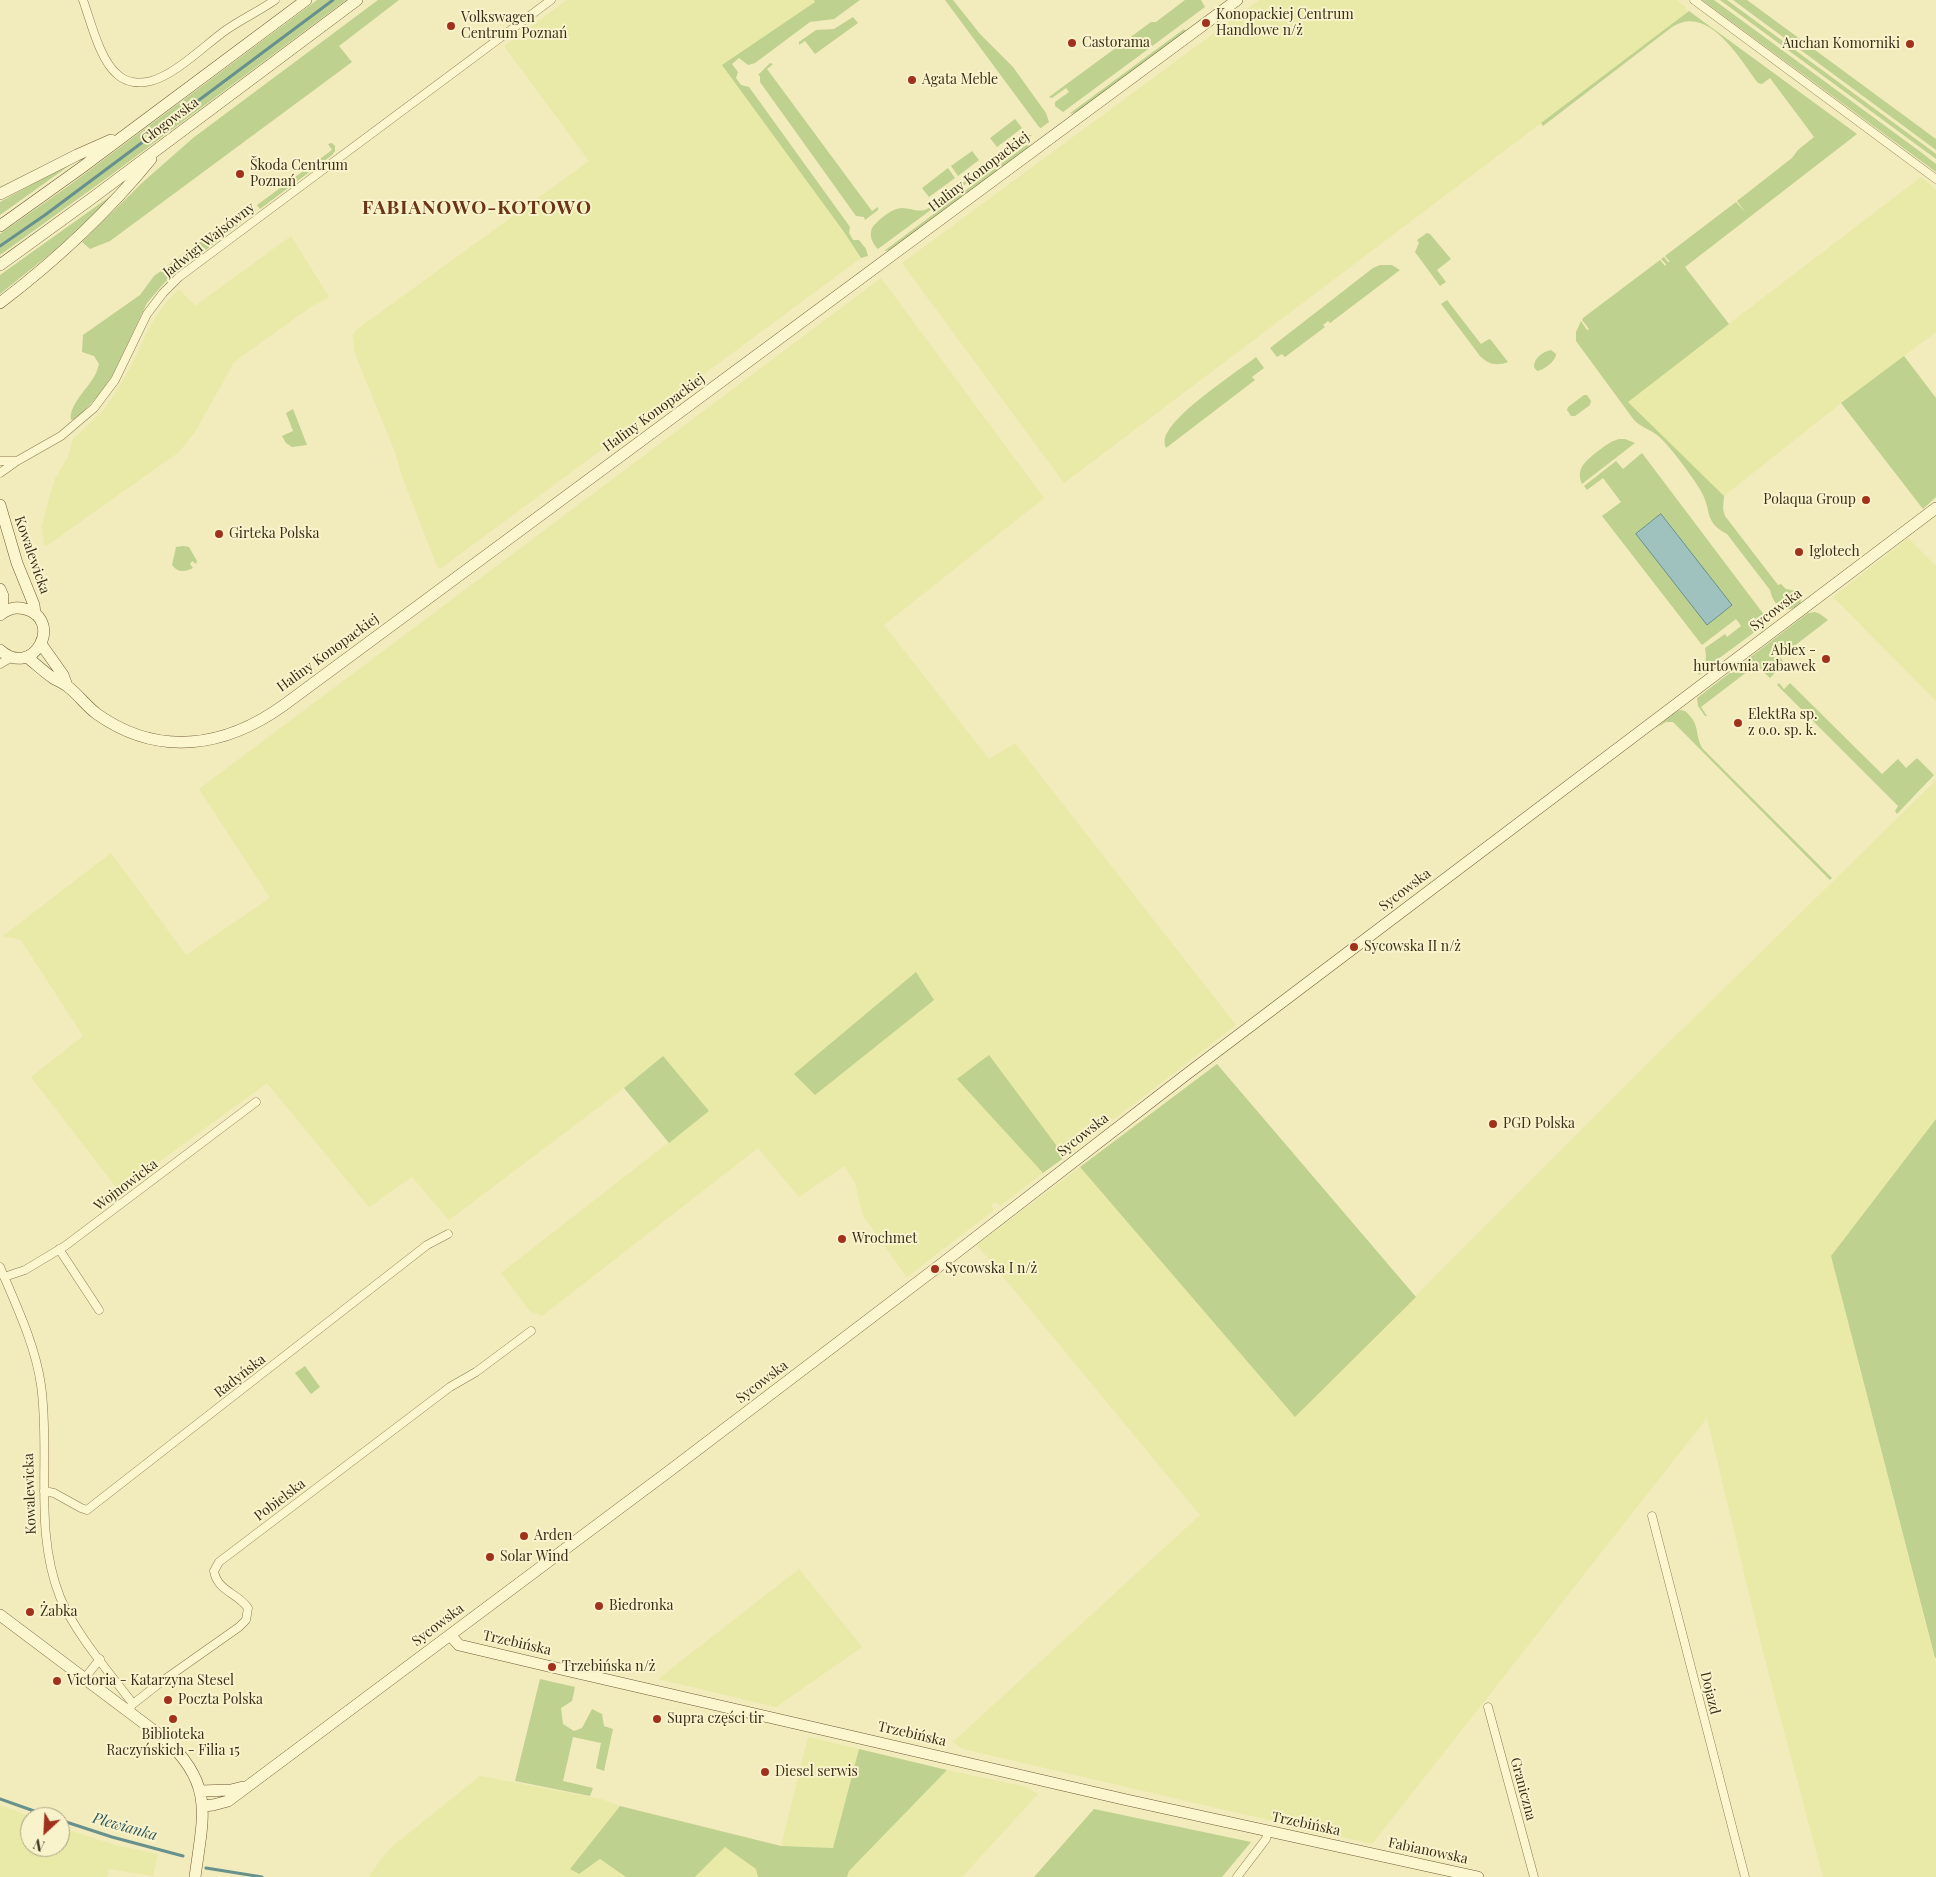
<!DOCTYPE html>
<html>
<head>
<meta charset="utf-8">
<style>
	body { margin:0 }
	#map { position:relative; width:1936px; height:1877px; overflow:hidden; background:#f2ebbb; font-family:"Playfair Display",serif }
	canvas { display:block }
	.north { position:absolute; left:20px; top:1807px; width:50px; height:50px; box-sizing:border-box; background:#f9f3cc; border:1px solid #aca485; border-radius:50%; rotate:205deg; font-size:14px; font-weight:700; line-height:20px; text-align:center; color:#392e1a }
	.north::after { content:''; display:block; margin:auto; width:18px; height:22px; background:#a0321d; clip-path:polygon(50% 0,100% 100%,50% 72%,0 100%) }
</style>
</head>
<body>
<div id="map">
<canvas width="1936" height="1877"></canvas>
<div class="north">N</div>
</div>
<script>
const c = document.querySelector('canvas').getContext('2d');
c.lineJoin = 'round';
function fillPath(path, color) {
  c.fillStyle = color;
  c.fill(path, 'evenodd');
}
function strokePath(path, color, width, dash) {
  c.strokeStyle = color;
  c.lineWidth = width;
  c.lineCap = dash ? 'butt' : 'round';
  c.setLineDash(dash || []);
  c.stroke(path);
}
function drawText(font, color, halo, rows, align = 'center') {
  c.font = font + ' "Playfair Display",serif';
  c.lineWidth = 4;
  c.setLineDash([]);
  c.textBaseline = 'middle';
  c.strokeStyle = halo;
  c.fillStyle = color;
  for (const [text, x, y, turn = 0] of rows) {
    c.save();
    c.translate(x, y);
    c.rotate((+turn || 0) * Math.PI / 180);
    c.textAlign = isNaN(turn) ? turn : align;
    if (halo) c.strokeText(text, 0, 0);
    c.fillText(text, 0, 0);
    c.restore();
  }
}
fillPath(new Path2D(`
	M 567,0 L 814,0 L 816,2 L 723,65 L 844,232 L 861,258 L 440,569 L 437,566 L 403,479 L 395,452 L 355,354 L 353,336 L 356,330 L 589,161 L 504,46 Z
	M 1259,0 L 1676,0 L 1686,7 L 1687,13 L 1064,483 L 902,263 Z
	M 1921,177 L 1936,190 L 1936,332 L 1841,403 L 1724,496 L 1627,402 Z
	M 291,236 L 329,297 L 312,306 L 234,362 L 195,432 L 179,452 L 49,544 L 44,546 L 42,526 L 48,502 L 55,479 L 68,457 L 73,439 L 101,413 L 112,398 L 131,367 L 150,326 L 166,302 L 179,289 L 195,306 Z
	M 881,278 L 1044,498 L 884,625 L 989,759 L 1015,743 L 1236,1025 L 1065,1157 L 1037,1121 L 958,1079 L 1043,1173 L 1000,1206 L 996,1202 L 991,1205 L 994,1210 L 907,1277 L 863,1216 L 855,1183 L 844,1166 L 799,1197 L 758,1148 L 542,1316 L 530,1311 L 501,1273 L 709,1111 L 662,1056 L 624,1088 L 449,1220 L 412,1177 L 369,1207 L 267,1083 L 119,1191 L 31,1077 L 83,1036 L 21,940 L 3,936 L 111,853 L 186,955 L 270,898 L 199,789 Z
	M 1908,538 L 1936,566 L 1936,701 L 1833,597 Z
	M 1936,780 L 1936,1119 L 1831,1256 L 1936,1664 L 1936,1877 L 1823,1877 L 1764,1656 L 1707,1418 L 1372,1844 L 963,1749 L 953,1742 L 1200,1515 L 977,1245 L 1080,1167 L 1295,1417 L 1639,1072 Z
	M 799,1569 L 862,1647 L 776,1707 L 658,1679 Z
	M 808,1737 L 859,1749 L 833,1848 L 781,1846 Z
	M 947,1770 L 1026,1787 L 1038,1794 L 962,1877 L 847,1877 L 849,1871 Z
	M 480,1776 L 601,1799 L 620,1806 L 570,1869 L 579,1874 L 600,1859 L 626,1877 L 369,1877 L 381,1859 L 394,1845 Z
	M 0,1805 L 32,1817 L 30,1817 L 30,1847 L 60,1847 L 60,1827 L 115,1845 L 158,1854 L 153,1876 L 109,1869 L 107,1877 L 0,1877 Z
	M 725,1847 L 756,1869 L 758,1877 L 695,1877 Z`), '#e9e9a8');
fillPath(new Path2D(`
	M 317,0 L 346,0 L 111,175 L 0,255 L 0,234 L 67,187 Z
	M 378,0 L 399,0 L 339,46 L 352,62 L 110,241 L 90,249 L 82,242 L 143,182 L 193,138 Z
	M 814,0 L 860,0 L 834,19 L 810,22 L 755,63 L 748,65 L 739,58 L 732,64 L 738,72 L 736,78 L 741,85 L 749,87 L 850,227 L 849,233 L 853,240 L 859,240 L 866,249 L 868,256 L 861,258 L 844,232 L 722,65 L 815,2 Z
	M 945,0 L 953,0 L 980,34 L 1013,67 L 1046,113 L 1049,122 L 1041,128 L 1039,127 Z
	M 1185,0 L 1201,0 L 1205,7 L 1063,112 L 1055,106 L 1055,102 L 1069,92 L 1066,88 L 1052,98 L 1049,97 L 1151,22 L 1156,22 Z
	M 1702,0 L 1714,0 L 1922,153 L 1936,164 L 1936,172 Z
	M 1720,0 L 1727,0 L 1928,148 L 1936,154 L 1936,159 Z
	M 1733,0 L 1747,0 L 1936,139 L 1936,150 Z
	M 1689,11 L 1857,134 L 1685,267 L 1729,324 L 1628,402 L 1724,496 L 1723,509 L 1725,516 L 1778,585 L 1781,584 L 1786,589 L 1800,592 L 1802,595 L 1800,605 C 1784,615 1774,607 1770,590 L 1727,534 C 1704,522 1712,512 1702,493 C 1696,481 1667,442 1657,435 C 1649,429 1641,427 1634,420 L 1576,341 L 1576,332 L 1581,321 L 1587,330 L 1589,329 L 1582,320 L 1583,318 L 1660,260 L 1665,266 L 1666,264 L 1661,259 L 1664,257 L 1668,262 L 1670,262 L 1665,256 L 1736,202 L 1745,212 L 1737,201 L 1792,158 L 1798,150 L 1814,137 L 1770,78 L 1762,84 L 1758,83 C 1740,59 1708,3 1672,27 L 1543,126 L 1541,123 Z
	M 853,17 L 858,23 L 815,54 L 805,41 L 799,45 L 799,42 L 816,30 L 834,29 Z
	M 1184,29 L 1186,31 L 1077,112 L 1069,114 Z
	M 770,63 L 773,64 L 767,69 L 872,211 L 878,207 L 878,210 L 865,220 L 864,217 L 856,216 L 760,82 L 760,76 L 758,75 Z
	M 1015,119 L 1022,128 L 997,147 L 990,138 Z
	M 1028,135 L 1032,135 L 878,249 C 872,243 869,236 872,228 C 878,220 892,208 902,208 C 911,208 918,213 927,209 Z
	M 1032,141 L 1029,147 L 890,250 L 884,251 Z
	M 332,143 L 335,146 L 335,151 L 332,155 L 260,209 L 257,205 L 332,150 L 328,144 Z
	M 972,151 L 979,160 L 958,176 L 951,166 Z
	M 69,164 L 70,165 L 0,215 L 0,202 Z
	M 948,168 L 955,178 L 929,197 L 922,188 Z
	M 119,190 L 55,250 L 0,294 L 0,275 Z
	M 253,207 L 256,211 L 165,282 L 147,303 L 112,376 L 98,396 L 77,418 L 71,420 C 68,406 89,387 95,375 C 97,372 98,367 99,364 L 94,356 L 82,352 L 83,335 L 140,295 L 154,276 L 230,219 L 232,222 Z
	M 1427,233 L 1430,234 L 1451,259 L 1437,270 L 1446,282 L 1440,286 L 1415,252 L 1419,243 L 1417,240 Z
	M 1380,265 L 1392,265 L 1400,270 L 1330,323 L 1328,321 L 1323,325 L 1325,327 L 1285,357 L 1282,354 L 1277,357 L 1270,348 L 1373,268 Z
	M 1447,300 L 1481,344 L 1489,339 L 1491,340 L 1508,362 C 1497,366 1489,365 1480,356 L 1441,304 Z
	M 1551,350 L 1556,354 C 1556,361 1544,370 1537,371 L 1534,367 C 1534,358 1542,352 1551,350 Z
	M 1904,356 L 1936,398 L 1936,497 L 1923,509 L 1841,403 Z
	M 1256,357 L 1264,368 L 1252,377 L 1255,380 L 1166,448 C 1164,443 1164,438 1167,433 C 1179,410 1234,374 1256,357 Z
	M 1584,395 L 1587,395 L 1591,401 L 1590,405 L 1575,416 L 1571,416 L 1567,410 L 1568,407 Z
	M 293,409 L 307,445 L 292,447 L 286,443 L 282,436 L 293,431 L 286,413 Z
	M 1619,439 L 1625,439 L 1635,443 L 1582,484 C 1575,468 1587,460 1598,451 C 1605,446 1611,441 1619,439 Z
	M 1642,453 L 1765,616 L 1764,625 L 1710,665 L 1699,675 L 1698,674 C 1706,667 1707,659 1705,648 L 1725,634 L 1727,637 L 1741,626 L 1736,619 L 1702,645 L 1602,516 L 1621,502 L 1603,478 L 1587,490 L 1584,486 L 1616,461 L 1623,469 Z
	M 183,546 L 189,547 L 197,561 L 196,564 L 192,561 L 190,564 L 193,568 C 185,572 178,573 172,565 L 176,547 Z
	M 1815,612 L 1820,614 L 1828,620 L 1780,657 L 1784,663 L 1770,678 L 1756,665 L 1701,707 L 1707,716 L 1705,716 L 1698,706 L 1697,698 L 1808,613 Z
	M 1779,683 L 1784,689 L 1790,683 L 1882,774 L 1898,759 L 1906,768 L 1917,758 L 1934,775 L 1897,814 L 1895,811 L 1898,806 L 1777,685 Z
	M 1680,710 L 1685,711 C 1701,725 1694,732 1702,748 L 1832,878 L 1830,880 L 1673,722 L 1666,722 L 1656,728 L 1673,714 Z
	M 916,972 L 934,1000 L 815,1095 L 794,1074 Z
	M 989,1055 L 1065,1157 L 1043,1173 L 957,1079 Z
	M 663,1056 L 709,1111 L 669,1143 L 624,1088 Z
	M 1217,1064 L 1416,1297 L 1295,1417 L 1080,1167 Z
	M 1936,1119 L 1936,1658 L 1935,1658 L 1831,1256 Z
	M 305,1366 L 320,1387 L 311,1394 L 295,1373 Z
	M 540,1679 L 575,1687 L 572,1701 L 561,1708 L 563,1724 L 574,1731 L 582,1728 L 592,1709 L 602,1714 L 604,1726 L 613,1729 L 604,1771 L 596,1768 L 601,1743 L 573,1737 L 563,1781 L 593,1788 L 590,1796 L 515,1781 Z
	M 859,1749 L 947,1770 L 849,1871 L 847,1877 L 758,1877 L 756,1869 L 725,1847 L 695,1877 L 626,1877 L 600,1859 L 579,1874 L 570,1869 L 620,1806 L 781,1846 L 833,1848 Z
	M 1094,1809 L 1251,1842 L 1222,1877 L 1034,1877 Z`), '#bed18f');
const water = new Path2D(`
	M 1661,514 L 1732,605 L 1707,625 L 1636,534 Z`);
fillPath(water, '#a0c2be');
strokePath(water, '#67918d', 1);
strokePath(new Path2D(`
	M 0,246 L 45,215 L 333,0
	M 0,1799 L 51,1817
	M 60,1820 L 112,1837 L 183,1856
	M 206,1868 L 262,1877`), '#67918d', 3);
const street = new Path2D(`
	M 83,0 C 91,22 100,61 118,75 C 127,83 140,84 151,81 C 175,75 205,45 226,30 C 242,19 259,11 275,0
	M 1694,0 L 1936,179
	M 0,461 L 17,461
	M 0,473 L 17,461 L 61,436 L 94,408 L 115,380 L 147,314 L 163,293 L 179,277 L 551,0
	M 0,664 L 12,657
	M 59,1249 L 99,1310
	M 0,1267 C 16,1305 35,1344 41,1385 C 51,1456 33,1529 60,1597 C 75,1633 109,1672 133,1704
	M 4,1277 L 25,1270 L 65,1246 L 256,1102
	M 44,1491 L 54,1493 L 81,1508 L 87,1510 L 427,1245 L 448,1234
	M 1652,1516 L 1745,1877
	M 84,1679 L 100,1659
	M 1488,1707 L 1534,1877
	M 128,1711 L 133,1704 L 161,1682 L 239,1627 L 246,1620 L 248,1608 C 238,1593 217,1591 214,1571 L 219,1562 L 450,1387 L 476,1372 L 531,1331
	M 1237,1877 L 1266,1839 L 1268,1831`);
const secondary = new Path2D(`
	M 0,194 L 77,155 L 111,140
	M 0,226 L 81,168 L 306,0
	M 0,265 L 91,199 L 357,0
	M 0,303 C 55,261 107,213 151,159
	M 0,505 L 17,563 L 34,605 L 35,614
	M 0,589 L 3,596 L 2,613
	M 0,615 C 7,609 15,606 25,609 C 65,620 33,680 0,650
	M 41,644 L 63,675 L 67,686
	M 27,657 C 36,664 44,672 53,678 C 58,681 63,683 67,686 C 78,694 86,706 97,714 C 159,758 226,747 284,705 L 1237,0
	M 0,1615 L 165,1739 C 215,1785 203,1816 195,1877
	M 450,1635 L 459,1645 L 552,1667 L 1127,1800 L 1478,1877
	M 200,1791 L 231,1790 L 243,1787
	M 203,1806 L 213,1805 L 228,1801 L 672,1469 L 935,1269 L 1187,1074 L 1936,508`);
strokePath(street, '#8b7a53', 9);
strokePath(secondary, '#6d5a37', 12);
strokePath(street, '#fcf6cf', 8);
strokePath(secondary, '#fcf6cf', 11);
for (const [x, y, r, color] of [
	[1206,23,5,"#a0321d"],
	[451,26,5,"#a0321d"],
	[1072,43,5,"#a0321d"],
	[1910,44,5,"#a0321d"],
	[912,80,5,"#a0321d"],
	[240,174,5,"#a0321d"],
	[1866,500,5,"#a0321d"],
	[219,534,5,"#a0321d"],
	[1799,552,5,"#a0321d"],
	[1826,659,5,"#a0321d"],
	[1738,723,5,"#a0321d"],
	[1354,947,5,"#a0321d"],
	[1493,1124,5,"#a0321d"],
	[842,1239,5,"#a0321d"],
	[935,1269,5,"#a0321d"],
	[524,1536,5,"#a0321d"],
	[490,1557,5,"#a0321d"],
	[599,1606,5,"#a0321d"],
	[30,1612,5,"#a0321d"],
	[552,1667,5,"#a0321d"],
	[57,1681,5,"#a0321d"],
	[168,1700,5,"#a0321d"],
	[173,1719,5,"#a0321d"],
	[657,1719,5,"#a0321d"],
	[765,1772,5,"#a0321d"]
]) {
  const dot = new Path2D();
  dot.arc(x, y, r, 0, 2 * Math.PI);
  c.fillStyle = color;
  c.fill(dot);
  strokePath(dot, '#f9f3cc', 2);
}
drawText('14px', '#392e1a', '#f9f3cc', [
	["Konopackiej Centrum",1216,15],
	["Handlowe n/ż",1216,31],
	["Volkswagen",461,18],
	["Centrum Poznań",461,34],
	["Castorama",1082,43],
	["Auchan Komorniki",1900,44,"right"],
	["Agata Meble",922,80],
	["Škoda Centrum",250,166],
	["Poznań",250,182],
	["Polaqua Group",1856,500,"right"],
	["Girteka Polska",229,534],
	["Iglotech",1809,552],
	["Ablex -",1816,651,"right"],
	["hurtownia zabawek",1816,667,"right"],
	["ElektRa sp.",1748,715],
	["z o.o. sp. k.",1748,731],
	["Sycowska II n/ż",1364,947],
	["PGD Polska",1503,1124],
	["Wrochmet",852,1239],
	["Sycowska I n/ż",945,1269],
	["Arden",534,1536],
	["Solar Wind",500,1557],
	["Biedronka",609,1606],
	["Żabka",40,1612],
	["Trzebińska n/ż",562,1667],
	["Victoria - Katarzyna Stesel",67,1681],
	["Poczta Polska",178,1700],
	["Supra części tir",667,1719],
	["Biblioteka",173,1735,"center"],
	["Raczyńskich - Filia 15",173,1751,"center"],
	["Diesel serwis",775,1772]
], 'left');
drawText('14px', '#392e1a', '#f9f3cc', [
	["Głogowska",170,121,-37],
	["Haliny Konopackiej",979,172,-37],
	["Jadwigi Wajsówny",209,240,-38],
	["Haliny Konopackiej",654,413,-36],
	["Kowalewicka",32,555,71],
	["Sycowska",1776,610,-37],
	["Haliny Konopackiej",328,653,-36],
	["Sycowska",1405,890,-37],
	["Sycowska",1083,1135,-38],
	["Wojnowicka",126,1185,-37],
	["Radyńska",240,1376,-38],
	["Sycowska",762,1382,-37],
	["Kowalewicka",30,1494,-92],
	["Pobielska",280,1500,-37],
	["Sycowska",438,1625,-37],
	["Trzebińska",517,1643,13],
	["Dojazd",1710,1693,76],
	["Trzebińska",912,1734,13],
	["Graniczna",1523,1789,75],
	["Trzebińska",1306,1824,12],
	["Fabianowska",1428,1851,12]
]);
drawText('italic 15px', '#27555a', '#f9f3cc', [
	["Plewianka",125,1827,16]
]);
c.letterSpacing = '1px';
drawText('bold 19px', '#6a3415', '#f9f3cc', [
	["FABIANOWO-KOTOWO",477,208]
]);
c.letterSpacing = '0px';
</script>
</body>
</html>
